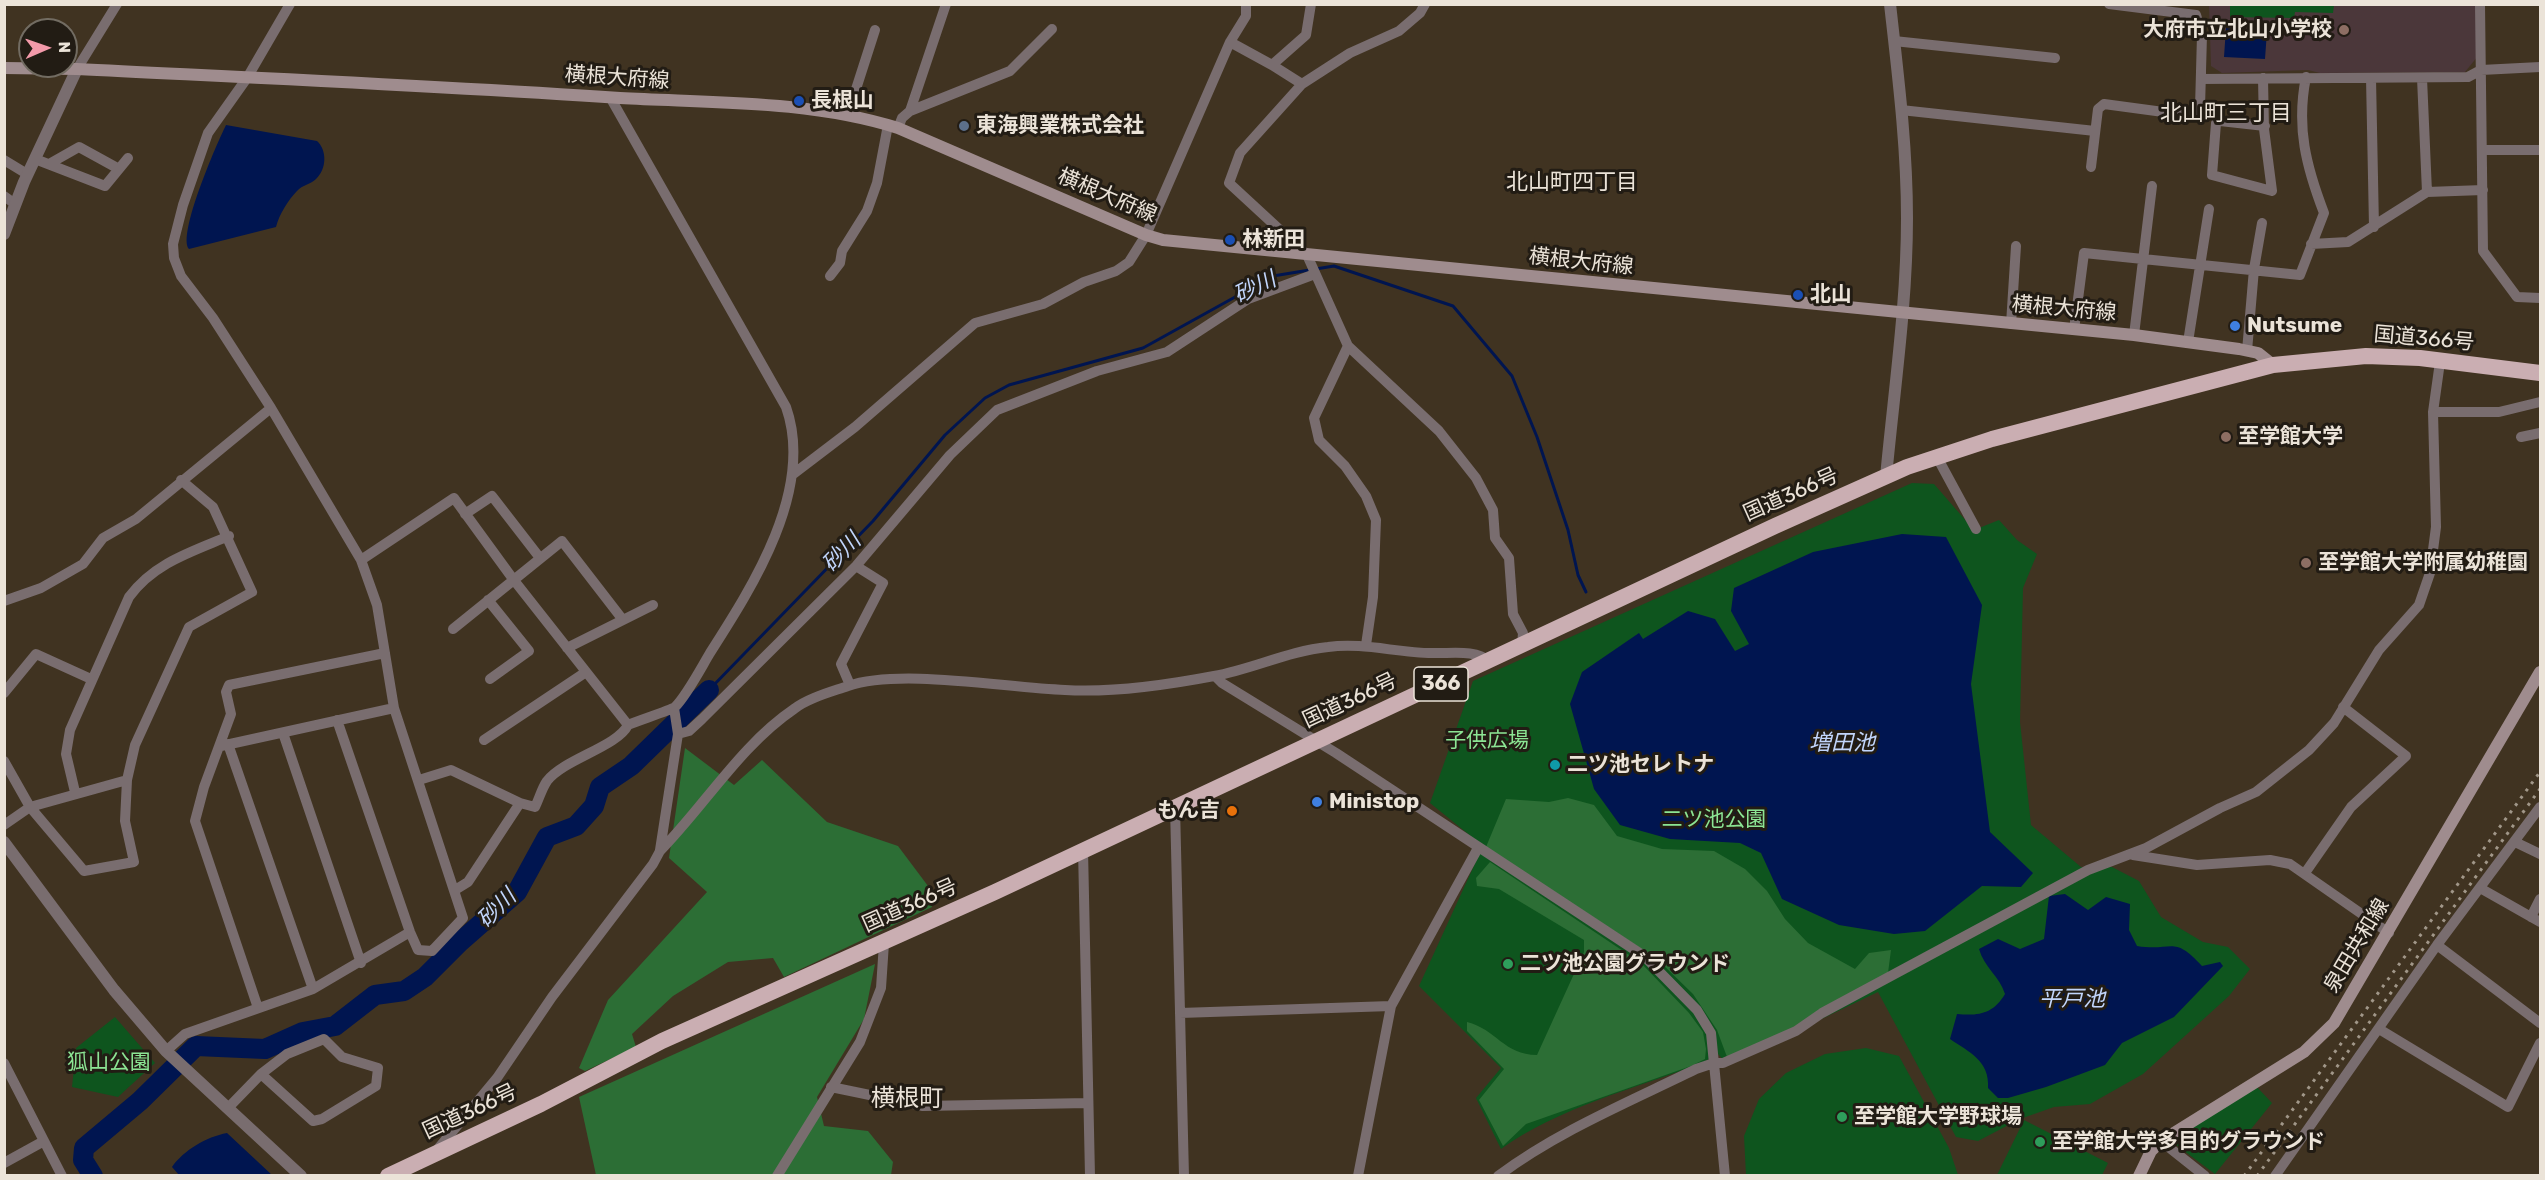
<!DOCTYPE html>
<html>
<head>
<meta charset="utf-8">
<style>
	body { margin:0 }
	#map { position:relative; width:2545px; height:1180px; overflow:hidden; background:#403321; font-family:Rubik,sans-serif }
	canvas { display:block }
	.frame { position:absolute; inset:0; border:6px solid #ebe3d8; pointer-events:none }
	.north { position:absolute; left:18px; top:18px; width:60px; height:60px; box-sizing:border-box; background:#221c14; border:2px solid #726c62; border-radius:50%; rotate:88deg; font-size:16px; font-weight:700; line-height:24px; text-align:center; color:#ebe3d8 }
	.north::after { content:''; display:block; margin:auto; width:21px; height:27px; background:#f39aaa; clip-path:polygon(50% 0,100% 100%,50% 72%,0 100%) }
</style>
</head>
<body>
<div id="map">
<canvas width="2545" height="1180"></canvas>
<div class="frame"></div>
<div class="north">N</div>
</div>
<script>
const c = document.querySelector('canvas').getContext('2d');
c.lineJoin = 'round';
function fillPath(path, color) {
  c.fillStyle = color;
  c.fill(path, 'evenodd');
}
function strokePath(path, color, width, dash) {
  c.strokeStyle = color;
  c.lineWidth = width;
  c.lineCap = dash ? 'butt' : 'round';
  c.setLineDash(dash || []);
  c.stroke(path);
}
function drawText(font, color, halo, rows, align = 'center') {
  c.font = font + ' Rubik,"Noto Sans JP",sans-serif';
  c.lineWidth = 6;
  c.setLineDash([]);
  c.textBaseline = 'middle';
  c.strokeStyle = halo;
  c.fillStyle = color;
  for (const [text, x, y, turn = 0] of rows) {
    c.save();
    c.translate(x, y);
    c.rotate((+turn || 0) * Math.PI / 180);
    c.textAlign = isNaN(turn) ? turn : align;
    if (halo) c.strokeText(text, 0, 0);
    c.fillText(text, 0, 0);
    c.restore();
  }
}
fillPath(new Path2D(`
	M 2209,5 L 2477,5 L 2478,56 L 2465,72 L 2320,73 L 2308,70 L 2222,73 L 2211,66 Z`), '#4b373a');
fillPath(new Path2D(`
	M 2230,5 L 2334,5 L 2333,13 L 2295,12 L 2294,18 L 2230,17 Z
	M 1912,483 L 1934,484 L 1974,530 L 1999,520 L 2017,540 L 2037,554 L 2023,588 L 2020,722 L 2031,825 L 2081,867 L 2112,867 L 2139,881 L 2161,917 L 2203,942 L 2228,947 L 2250,969 L 2229,996 L 2143,1074 L 2090,1104 L 2054,1107 L 2020,1119 L 1978,1141 L 1956,1137 L 1878,992 L 1727,1064 L 1718,1054 L 1702,1063 C 1636,1088 1558,1108 1501,1149 L 1476,1098 L 1501,1068 L 1419,986 L 1483,846 L 1430,803 L 1473,681 Z
	M 115,1017 L 155,1063 L 118,1097 L 72,1087 L 76,1048 Z
	M 1866,1048 L 1899,1056 L 1949,1148 L 1958,1175 L 1746,1175 L 1744,1136 L 1759,1099 L 1786,1073 L 1825,1054 Z
	M 2256,1086 L 2272,1103 L 2215,1174 L 2168,1139 Z
	M 2024,1120 L 2108,1163 L 2102,1175 L 1997,1175 Z`), '#0e551e');
fillPath(new Path2D(`
	M 685,748 L 734,785 L 762,760 L 827,822 L 898,846 L 928,886 L 932,907 L 784,977 L 773,958 L 728,962 L 673,996 L 632,1034 L 636,1047 L 585,1071 L 579,1068 L 608,1000 L 707,892 L 669,858 Z
	M 1568,798 L 1594,805 L 1617,836 L 1662,849 L 1714,851 L 1745,869 L 1767,891 L 1785,919 L 1808,943 L 1855,969 L 1869,953 L 1891,950 L 1888,973 L 1794,1028 L 1727,1057 L 1717,1030 L 1693,994 L 1657,959 L 1486,847 L 1506,799 L 1549,802 Z
	M 1490,862 L 1641,963 L 1689,1013 L 1703,1032 L 1706,1049 L 1705,1059 L 1691,1066 L 1526,1124 L 1503,1146 L 1479,1100 L 1504,1069 L 1467,1031 L 1467,1022 C 1496,1029 1504,1055 1537,1055 L 1584,952 L 1584,940 L 1499,889 L 1477,886 L 1476,878 Z
	M 875,964 L 864,1019 L 817,1097 L 824,1126 L 868,1131 L 893,1162 L 891,1175 L 596,1175 L 579,1097 Z`), '#2c6e35');
fillPath(new Path2D(`
	M 2226,28 L 2267,31 L 2265,59 L 2224,57 Z
	M 226,125 L 317,141 C 327,150 327,169 316,179 C 311,184 302,185 297,191 C 288,200 279,215 276,227 L 189,249 C 177,235 217,143 226,125 Z
	M 1902,534 L 1946,537 L 1982,605 L 1971,684 L 1990,832 L 2033,873 L 2021,887 L 1982,886 L 1925,931 L 1894,934 L 1839,925 L 1782,899 L 1761,853 L 1740,843 L 1670,839 L 1620,825 L 1594,789 L 1570,704 L 1582,672 L 1639,633 L 1643,639 L 1688,611 L 1715,619 L 1735,651 L 1749,644 L 1731,611 L 1734,588 L 1813,552 Z
	M 2065,894 L 2088,910 L 2106,897 L 2130,904 L 2129,930 L 2137,946 C 2173,952 2173,934 2202,966 L 2220,962 L 2223,966 L 2174,1017 L 2122,1043 L 2105,1065 L 2046,1087 L 2008,1098 L 1998,1098 L 1988,1088 C 1990,1061 1969,1052 1950,1039 L 1957,1014 C 1979,1016 1993,1014 2005,994 C 2000,977 1984,967 1979,949 L 1998,939 L 2020,949 L 2044,939 L 2049,896 Z
	M 227,1133 L 272,1175 L 179,1175 L 172,1167 C 184,1150 206,1137 227,1133 Z`), '#001550');
strokePath(new Path2D(`
	M 709,690 L 873,521 L 945,435 L 985,398 L 1009,385 L 1143,348 L 1273,276 L 1334,266 L 1453,306 L 1512,376 L 1537,437 L 1568,530 L 1578,575 L 1586,592`), '#001550', 3);
strokePath(new Path2D(`
	M 93,1176 L 83,1160 L 84,1148 L 140,1101 L 196,1046 L 265,1049 L 303,1032 L 335,1026 L 375,995 L 404,991 L 425,977 L 460,942 L 517,892 L 547,837 L 576,826 L 594,806 L 600,787 L 631,766 L 709,690`), '#001550', 20);
strokePath(new Path2D(`
	M 290,4 L 247,78 L 208,133 L 183,205 L 173,244 L 174,258 L 181,276 L 213,318 L 271,408 L 361,560 L 377,605 L 394,708 L 463,918 L 432,951 L 418,950 L 410,932 L 337,720
	M 1425,4 L 1420,13 L 1399,31 L 1350,53 L 1302,84 L 1240,153 L 1229,183 L 1307,255 L 1348,346 L 1439,431 L 1476,478 L 1493,510 L 1495,538 L 1509,558 L 1513,614 L 1523,633 L 1522,645
	M 2480,4 L 2483,251 L 2517,297 L 2540,298
	M 1894,41 L 2055,58
	M 1230,42 L 1272,65
	M 77,69 L 117,4
	M 2263,78 L 2264,129 L 2272,191 L 2212,175 L 2216,123 L 2220,121 L 2265,126
	M 2371,78 L 2374,227
	M 2422,78 L 2427,192
	M 2201,79 L 2468,77 L 2481,70 L 2540,67
	M 1302,84 L 1272,65 L 1306,35 L 1311,4
	M 1901,110 L 2095,131
	M 910,111 L 946,4
	M 848,114 L 875,30
	M 898,128 L 902,118 L 910,111 L 1010,71 L 1052,29
	M 2483,150 L 2540,150
	M 35,159 L 105,186 L 128,158
	M 4,160 L 27,174
	M 49,164 L 79,147 L 119,169
	M 2091,167 L 2098,109 L 2104,104 L 2193,116 L 2200,108 L 2202,35 L 2196,15 L 2109,4
	M 4,196 L 15,204
	M 2311,244 L 2348,242 L 2427,192 L 2483,190
	M 830,276 L 840,263 L 842,251 L 867,211 L 877,183 L 888,125
	M 2011,324 L 2016,246
	M 2074,330 L 2084,253 L 2300,275 L 2324,213 C 2306,166 2296,127 2306,77
	M 2134,335 L 2152,186
	M 2188,342 L 2209,209
	M 1348,346 L 1314,418 L 1319,440 L 1345,466 L 1366,496 L 1376,520 L 1373,597 L 1366,645
	M 2247,351 L 2254,269 L 2262,223
	M 2433,412 L 2499,412 L 2540,402
	M 2521,437 L 2540,433
	M 1937,457 L 1976,529
	M 792,475 L 855,427 L 975,323 L 1043,304 L 1084,282 L 1116,271 L 1129,262 L 1146,235 L 1230,42 L 1246,16 L 1246,4
	M 465,514 L 492,496 L 540,558
	M 361,560 L 454,498 L 513,579 L 628,725
	M 488,600 L 529,651 L 490,679
	M 4,601 L 41,588 L 83,564 L 103,538 L 136,519 L 271,408
	M 453,629 L 562,541 L 623,620
	M 567,648 L 653,605
	M 1215,676 L 1222,683 L 1336,753 L 1644,956 L 1697,1010 L 1711,1033 L 1725,1176
	M 850,685 L 841,664 L 883,583 L 856,566
	M 4,693 L 36,654 L 91,679
	M 283,733 L 361,963
	M 678,734 L 689,731 L 702,719 L 856,566 L 950,455 L 997,410 L 1097,371 L 1167,352 L 1248,299 L 1315,274
	M 484,740 L 586,672
	M 228,744 L 313,989
	M 221,746 L 394,708
	M 4,761 L 30,807 L 84,871 L 134,862 L 125,821 L 127,780 L 135,745 L 189,627 L 252,592 L 213,507 L 181,480
	M 419,780 L 451,770 L 520,803 L 535,807 C 539,799 542,788 547,781 C 564,759 617,747 628,725 C 637,721 671,710 675,707 C 687,695 701,668 710,653 C 753,586 815,489 786,407 L 610,97
	M 75,792 L 66,754 L 70,730 L 129,597 C 154,563 191,552 229,536
	M 1175,807 L 1184,1176
	M 4,825 L 30,807 L 127,780
	M 2515,842 L 2540,854
	M 1083,849 L 1090,1176
	M 660,850 L 678,734 L 674,708
	M 2133,855 L 2197,865 L 2270,860 L 2290,864 L 2389,933
	M 2305,873 L 2351,807 L 2406,756 L 2343,707
	M 2480,888 L 2540,922
	M 455,890 L 468,882 L 520,803
	M 2531,917 L 2540,899
	M 2437,945 L 2540,1023
	M 258,1008 L 195,821 L 204,787 L 231,714 L 226,692 L 229,685 L 385,653
	M 1180,1013 L 1391,1006
	M 2379,1029 L 2508,1107 L 2540,1043
	M 324,1039 L 342,1057 L 378,1068 L 376,1086 L 322,1119 L 313,1121 L 261,1074 L 287,1054 Z
	M 166,1051 L 185,1034 L 313,989 L 410,932
	M 4,1063 L 62,1176
	M 831,1087 L 923,1106 L 1088,1103
	M 228,1108 L 261,1074
	M 2161,1141 L 2205,1176
	M 437,1150 L 497,1078 L 552,997 L 653,864 L 660,851 C 705,805 741,745 794,709 C 808,698 831,692 848,686 C 901,668 1006,688 1065,690 C 1113,693 1167,685 1214,676 C 1253,669 1288,651 1328,647 C 1363,642 1397,653 1432,653 C 1448,654 1477,649 1488,661
	M 4,1163 L 44,1141
	M 777,1176 L 860,1042 L 881,988 L 884,943
	M 1358,1176 L 1391,1006 L 1478,848
	M 1498,1176 C 1558,1131 1629,1102 1696,1069 L 1714,1063 L 1723,1063 L 1796,1031 L 1822,1013 L 2088,870 L 2146,848 L 2220,808 L 2256,792 L 2309,750 L 2334,723 L 2379,650 L 2419,605 L 2430,573 L 2436,527 L 2433,412 L 2440,362
	M 2275,1176 L 2437,945 L 2540,807`), '#796d6f', 10);
strokePath(new Path2D(`
	M 4,234 L 24,182 L 77,69
	M 1886,477 C 1894,391 1907,304 1907,218 C 1907,147 1898,75 1890,4
	M 4,842 L 114,990 L 166,1051 L 301,1176`), '#796d6f', 12);
strokePath(new Path2D(`
	M 4,68 L 77,69 C 258,78 439,86 620,98 C 712,103 809,100 898,128 L 1146,235 L 1163,240 L 2134,335 L 2239,349 L 2258,353 L 2273,365
	M 2139,1176 L 2151,1151 L 2161,1141 L 2304,1052 L 2334,1023 L 2540,672`), '#9f8c8e', 12);
strokePath(new Path2D(`
	M 388,1176 L 541,1104 L 662,1041 L 995,892 L 1775,526 L 1907,467 L 1992,439 L 2273,365 L 2366,356 L 2420,358 L 2540,373`), '#caaeb2', 16);
strokePath(new Path2D(`
	M 2244,1176 L 2540,772
	M 2257,1176 L 2540,789`), '#a19789', 3, [3, 6]);
for (const [x, y, r, color] of [
	[2344,30,6,"#8d6e63"],
	[799,101,6,"#1a4fb4"],
	[964,126,6,"#5c6f8a"],
	[1230,240,6,"#1a4fb4"],
	[1798,295,6,"#1a4fb4"],
	[2235,326,6,"#3f7fe0"],
	[2226,437,6,"#8d6e63"],
	[2306,563,6,"#8d6e63"],
	[1555,765,6,"#0f9aa8"],
	[1317,802,6,"#3f7fe0"],
	[1232,811,6,"#e8710a"],
	[1508,964,6,"#2e9e5b"],
	[1842,1117,6,"#2e9e5b"],
	[2040,1142,6,"#2e9e5b"]
]) {
  const dot = new Path2D();
  dot.arc(x, y, r, 0, 2 * Math.PI);
  c.fillStyle = color;
  c.fill(dot);
  strokePath(dot, '#221c14', 2);
}
for (const [x, y, w] of [
	[1441,684,54]
]) {
  const box = new Path2D();
  box.roundRect(x - w / 2, y - 17, w, 34, 4.5);
  c.fillStyle = '#221c14';
  c.fill(box);
  strokePath(box, '#ebe3d8', 1.5);
}
drawText('bold 20px', '#ebe3d8', null, [
	["366",1441,684]
]);
drawText('bold 21px', '#ebe3d8', '#221c14', [
	["大府市立北山小学校",2332,30,"right"],
	["長根山",811,101],
	["東海興業株式会社",976,126],
	["林新田",1242,240],
	["北山",1810,295],
	["Nutsume",2247,326],
	["至学館大学",2238,437],
	["至学館大学附属幼稚園",2318,563],
	["二ツ池セレトナ",1567,765],
	["Ministop",1329,802],
	["もん吉",1220,811,"right"],
	["二ツ池公園グラウンド",1520,964],
	["至学館大学野球場",1854,1117],
	["至学館大学多目的グラウンド",2052,1142]
], 'left');
drawText('21px', '#ebe3d8', '#221c14', [
	["横根大府線",617,78,4],
	["横根大府線",1107,196,23],
	["横根大府線",1581,262,6],
	["横根大府線",2064,309,5],
	["国道366号",2424,339,5],
	["国道366号",1791,495,-24],
	["国道366号",1350,701,-25],
	["国道366号",910,906,-24],
	["泉田共和線",2357,946,-59],
	["国道366号",470,1112,-25]
]);
drawText('21px', '#8ce594', '#221c14', [
	["子供広場",1487,741],
	["二ツ池公園",1714,820],
	["狐山公園",109,1063]
]);
drawText('22px', '#ebe3d8', '#221c14', [
	["北山町三丁目",2226,114],
	["北山町四丁目",1572,183]
]);
drawText('italic 22px', '#c1d5fb', '#221c14', [
	["砂川",1255,288,-26],
	["砂川",842,553,-46],
	["増田池",1842,744],
	["砂川",497,909,-45],
	["平戸池",2072,1000]
]);
drawText('24px', '#ebe3d8', '#221c14', [
	["横根町",907,1099]
]);
</script>
</body>
</html>
